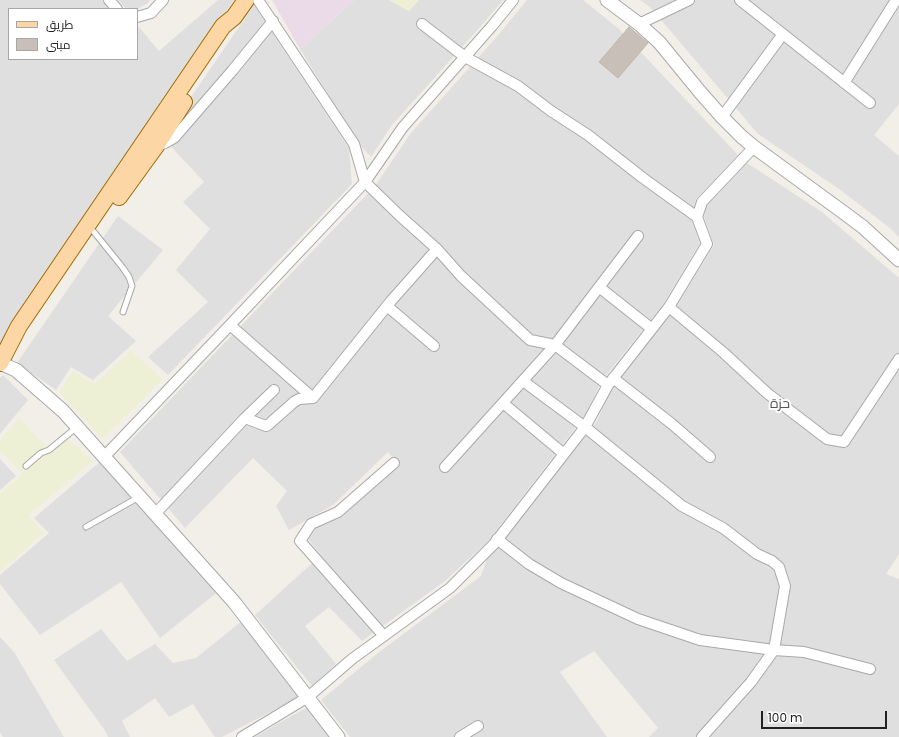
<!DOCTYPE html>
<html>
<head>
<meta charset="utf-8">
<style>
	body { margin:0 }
	#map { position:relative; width:899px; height:737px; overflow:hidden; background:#f2efe9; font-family:Poppins,Cairo,sans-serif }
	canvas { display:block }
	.legend { position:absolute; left:8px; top:8px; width:130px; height:52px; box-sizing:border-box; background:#fff; border:1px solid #a7a7a7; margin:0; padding:5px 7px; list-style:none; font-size:12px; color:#222 }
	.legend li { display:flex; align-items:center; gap:8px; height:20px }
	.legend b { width:20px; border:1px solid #a7a7a7 }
	.scale { position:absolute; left:761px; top:711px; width:126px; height:18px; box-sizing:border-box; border:2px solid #222; border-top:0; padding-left:5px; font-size:12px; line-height:14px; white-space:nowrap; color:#222; -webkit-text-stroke:3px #fff; paint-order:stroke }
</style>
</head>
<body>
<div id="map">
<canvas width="899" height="737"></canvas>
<ul class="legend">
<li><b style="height:5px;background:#fcd6a4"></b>طريق</li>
<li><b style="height:11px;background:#c7bfb8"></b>مبنى</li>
</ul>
<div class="scale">100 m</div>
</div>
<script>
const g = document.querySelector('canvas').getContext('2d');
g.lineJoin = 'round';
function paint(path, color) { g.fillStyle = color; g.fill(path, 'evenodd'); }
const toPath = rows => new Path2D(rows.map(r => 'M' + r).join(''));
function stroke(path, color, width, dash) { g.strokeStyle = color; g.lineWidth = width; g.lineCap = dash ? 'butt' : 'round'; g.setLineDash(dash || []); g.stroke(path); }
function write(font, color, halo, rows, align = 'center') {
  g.font = font + ' Poppins,Cairo,sans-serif'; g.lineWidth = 4; g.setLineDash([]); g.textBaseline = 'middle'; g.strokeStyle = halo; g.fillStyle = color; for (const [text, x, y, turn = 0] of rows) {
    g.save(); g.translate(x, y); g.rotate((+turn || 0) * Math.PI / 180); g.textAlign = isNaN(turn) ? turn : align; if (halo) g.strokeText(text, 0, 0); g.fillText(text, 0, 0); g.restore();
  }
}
paint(toPath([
	[0,0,102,0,110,9,9,9,9,59,137,59,137,25,159,51,218,0,234,0,141,132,0,344],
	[118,0,150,0,148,3,137,9,126,9],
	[354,0,389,0,409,11,419,0,503,0,482,25,392,125,371,157,358,143,300,49],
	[527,0,583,0,619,29,738,155,696,199,691,218,700,243,664,303,601,382,586,414,489,540,445,581,362,641,329,607,305,626,336,664,312,686,255,615,321,555,307,538,316,527,336,519,399,466,388,452,333,505,289,530,276,506,287,491,253,458,185,528,120,452,375,186,411,133,500,33],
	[640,0,899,0,899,104,874,135,899,156,899,237,890,228,839,189,758,134,650,7],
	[254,5,349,148,352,184,168,375,148,357,208,302,176,270,210,229,183,202,204,182,163,138],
	[747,163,822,212,899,278,899,554,886,574,899,579,899,737,649,737,658,728,594,651,560,672,607,737,350,737,321,700,378,653,481,576,487,559,498,548,597,421,611,387,674,310,714,245,704,217,707,205],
	[118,216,163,250,108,316,136,341,93,380,71,367,56,390,17,363],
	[3,375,28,400,0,434,0,378],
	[0,459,16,476,0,490],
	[102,460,219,591,160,638,121,582,40,635,0,584,0,575,49,533,34,518],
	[243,620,301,696,222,737,215,737,193,704,169,717,155,698,122,721,130,737,108,737,106,732,54,660,101,629,127,661,155,644,173,663,196,658],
	[0,637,14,652,64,737,3,737,0,732],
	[306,708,317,715,331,737,254,737]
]), '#e0dfdf');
paint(toPath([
	[272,0,354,0,300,49]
]), '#ebdbe8');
paint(toPath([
	[389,0,419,0,409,11],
	[131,351,163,379,102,439,59,392,72,371,95,384],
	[19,418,48,448,62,434,93,461,28,515,44,533,0,572,0,494,22,474,0,451,0,441]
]), '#eef0d5');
const building = toPath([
	[629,27,648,43,618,78,599,62,629,27]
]);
paint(building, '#c7bfb8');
stroke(building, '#c4b6ab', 1);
const service = toPath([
	[94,232,123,268,129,277,132,286,123,312],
	[26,466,41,453,49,450,77,427],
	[86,527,139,497]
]);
const minor = toPath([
	[109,0,117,9],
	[258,0,354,144,365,182,400,216,437,249,461,276,530,340,555,345,608,385],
	[740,0,870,103],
	[137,17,151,13,163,0],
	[422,24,465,57,518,86,551,111,588,135,643,178,697,217],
	[639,24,689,0],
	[844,83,896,0],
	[722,117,783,34],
	[157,146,165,143,174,138,232,71,273,21],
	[599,287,652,329],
	[387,306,434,346],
	[669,307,724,353,767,393,827,439,844,442,899,359],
	[230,325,313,398],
	[613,378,672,424,710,457],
	[523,381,585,427,682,506,723,528,757,554,772,561,779,567,785,586,774,650,751,682,702,737],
	[503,403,564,454],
	[245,418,266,426,268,425,294,402,299,399,313,398,391,301,437,249],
	[104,457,230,325,365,182,403,127,492,26,513,0],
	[445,467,555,345,638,236],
	[155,514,245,418,274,390],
	[497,539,529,564,561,583,638,619,700,640,774,650,804,652,870,669],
	[384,636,300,541,311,524,338,512,394,463],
	[242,737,308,697,352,659,450,588,494,544,585,427,608,385,669,307,707,244,697,217,702,202,754,147],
	[460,737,478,726]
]);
const tertiary = toPath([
	[607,0,639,24,659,42,700,92,722,117,742,137,754,147,847,215,863,227,899,260],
	[0,363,16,370,63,411,234,602,338,737]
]);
const primary = toPath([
	[119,197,156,146,184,102],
	[0,363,19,326,223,26,234,17,246,0]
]);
stroke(service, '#a9a9a9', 7);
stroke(minor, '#a9a9a9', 12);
stroke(tertiary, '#a9a9a9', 15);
stroke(primary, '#a06b00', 18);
stroke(service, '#fff', 5);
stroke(minor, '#fff', 10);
stroke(tertiary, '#fff', 13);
stroke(primary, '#fcd6a4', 16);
write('14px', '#555', '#fff', [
	["حزة",780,404]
]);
</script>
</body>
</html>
